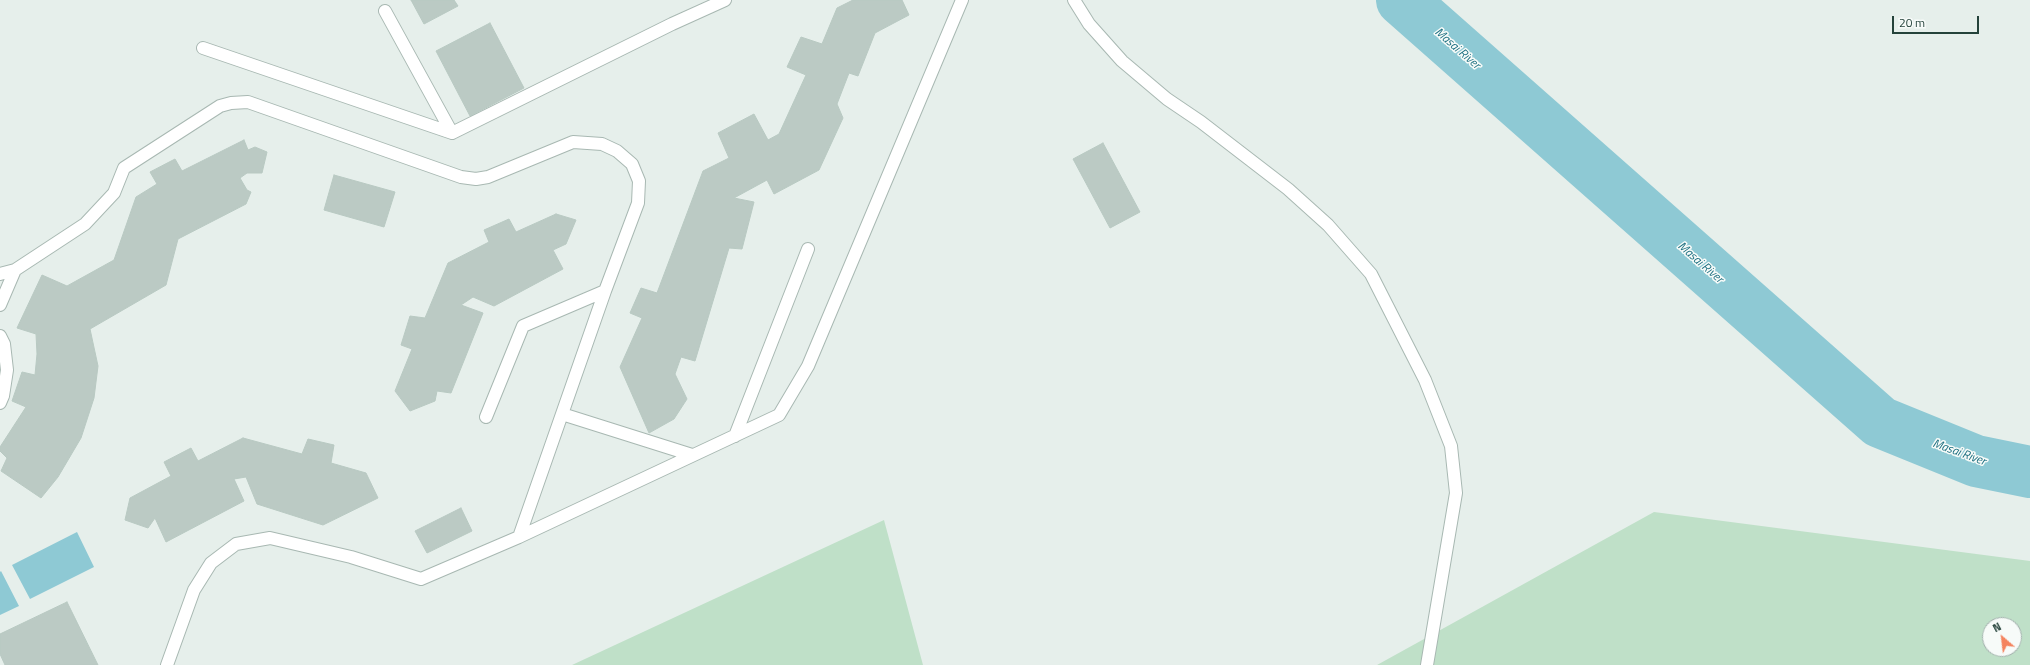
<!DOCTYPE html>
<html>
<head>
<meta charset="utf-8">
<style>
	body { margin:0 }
	#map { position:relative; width:2030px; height:665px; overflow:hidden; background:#e6efeb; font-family:"Titillium Web",sans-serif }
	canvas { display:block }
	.north { position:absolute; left:1982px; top:617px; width:40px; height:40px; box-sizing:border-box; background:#f7fbf9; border:1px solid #a3b1ad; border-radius:50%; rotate:332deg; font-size:11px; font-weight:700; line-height:16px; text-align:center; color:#24423a }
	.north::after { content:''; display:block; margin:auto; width:14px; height:18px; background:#f4845f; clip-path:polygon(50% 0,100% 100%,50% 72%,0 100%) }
	.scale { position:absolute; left:1892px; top:16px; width:87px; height:18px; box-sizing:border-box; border:2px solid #24423a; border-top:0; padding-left:5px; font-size:12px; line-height:14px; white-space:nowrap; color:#24423a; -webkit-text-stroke:3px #f7fbf9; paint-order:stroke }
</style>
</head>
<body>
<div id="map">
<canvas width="2030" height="665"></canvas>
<div class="north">N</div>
<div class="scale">20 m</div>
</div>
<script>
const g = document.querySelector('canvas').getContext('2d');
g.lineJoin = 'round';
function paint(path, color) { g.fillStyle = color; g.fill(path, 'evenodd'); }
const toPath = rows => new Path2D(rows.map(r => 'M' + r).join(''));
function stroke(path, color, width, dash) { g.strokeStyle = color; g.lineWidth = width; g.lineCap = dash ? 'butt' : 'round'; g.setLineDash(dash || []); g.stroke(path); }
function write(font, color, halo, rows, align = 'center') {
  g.font = font + ' "Titillium Web",sans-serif'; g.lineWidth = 3; g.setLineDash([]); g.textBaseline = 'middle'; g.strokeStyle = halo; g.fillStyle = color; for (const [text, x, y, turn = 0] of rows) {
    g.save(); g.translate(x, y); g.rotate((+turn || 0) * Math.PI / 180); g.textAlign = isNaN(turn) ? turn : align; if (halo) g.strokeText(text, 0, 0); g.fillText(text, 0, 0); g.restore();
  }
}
paint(toPath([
	[1654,512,2030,561,2030,665,1377,665],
	[1990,625,2014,625,2014,649,1990,649],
	[884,520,923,665,572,665]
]), '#bfe0c8');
paint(toPath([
	[77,532,94,567,30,599,12,565],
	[1,571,19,606,0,615,0,572]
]), '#8ec9d4');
stroke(toPath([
	[1402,0,1880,422,1976,461,2030,472]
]), '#8ec9d4', 52);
const building = toPath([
	[411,0,454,0,458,6,424,24,411,0],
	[853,0,902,0,909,15,875,33,858,76,849,73,837,104,843,118,819,170,774,194,767,180,734,198,754,202,742,249,729,248,695,361,681,357,675,374,687,399,674,419,649,433,620,367,642,318,630,313,641,288,657,293,703,171,729,158,718,133,754,114,768,140,779,134,806,75,787,67,801,37,822,44,837,8,853,0],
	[490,23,524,88,470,116,436,51,490,23],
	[244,140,248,150,255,147,267,152,262,173,247,173,240,178,247,190,251,192,246,204,178,239,166,285,90,329,98,366,94,398,81,438,58,477,41,498,1,471,7,458,0,451,0,447,26,407,12,401,22,372,35,375,37,354,36,334,17,328,42,275,67,286,114,260,136,197,157,184,150,172,175,159,182,171,244,140],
	[1103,143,1140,212,1110,228,1073,159,1103,143],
	[334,175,395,192,384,227,324,210,334,175],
	[556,214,576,220,566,244,553,250,563,269,494,306,473,297,461,305,483,313,451,393,437,391,435,401,410,411,395,391,412,349,401,345,410,316,425,318,448,263,489,242,484,230,509,219,516,232,556,214],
	[243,438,302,454,308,439,334,445,331,463,366,473,378,498,323,525,257,504,246,477,234,479,244,501,166,542,155,518,148,528,125,520,130,498,171,476,164,462,191,448,198,461,243,438],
	[461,508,472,531,427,553,415,531,461,508],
	[67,602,98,665,5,665,0,654,0,634,67,602]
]);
paint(building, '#bbcac4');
stroke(building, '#b8c9c2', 1);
const minor = toPath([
	[1074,0,1089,24,1122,61,1167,99,1201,122,1288,189,1328,225,1371,274,1425,380,1451,446,1456,493,1427,665],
	[385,11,452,133],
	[203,48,452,133,672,24,725,0],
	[0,274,15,270,85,224,114,193,124,168,220,106,231,103,248,102,461,177,476,179,488,177,573,142,602,144,617,151,632,164,639,181,638,203,605,291,519,537],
	[0,305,15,270],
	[0,336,4,344,7,370,3,396,0,403],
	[562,414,692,455],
	[486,417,523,326,605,291],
	[735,436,808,249],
	[167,665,194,590,211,563,236,544,270,538,351,557,421,579,519,537,779,415,808,366,962,0]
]);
stroke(minor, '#a8b8b2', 14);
stroke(minor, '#fff', 12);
write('italic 12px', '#1c6f80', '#f7fbf9', [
	["Masai River",1457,49,41],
	["Masai River",1700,263,41],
	["Masai River",1959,453,20]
]);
</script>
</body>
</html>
